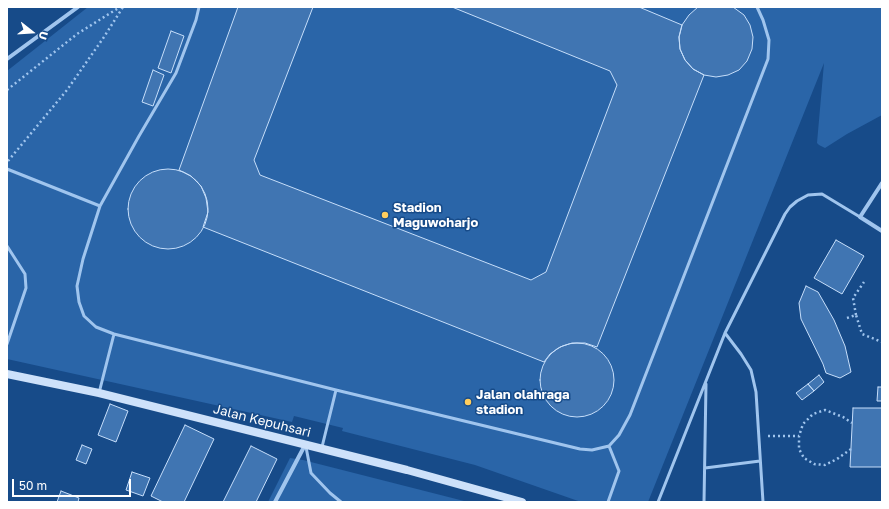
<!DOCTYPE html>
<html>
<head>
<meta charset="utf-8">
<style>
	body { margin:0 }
	#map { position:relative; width:889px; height:509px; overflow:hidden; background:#174b89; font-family:"Golos Text",sans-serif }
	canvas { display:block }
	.frame { position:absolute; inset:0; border:8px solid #fff; pointer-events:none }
	.north { position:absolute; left:12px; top:12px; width:40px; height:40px; -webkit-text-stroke:3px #174b89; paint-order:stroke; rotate:107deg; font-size:11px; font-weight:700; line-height:16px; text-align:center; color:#fff }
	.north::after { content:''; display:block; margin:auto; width:14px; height:18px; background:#fff; clip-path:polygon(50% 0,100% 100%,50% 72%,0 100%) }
	.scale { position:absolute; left:12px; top:479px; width:119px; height:18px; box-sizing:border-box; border:2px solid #fff; border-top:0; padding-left:5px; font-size:12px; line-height:14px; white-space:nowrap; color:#fff; -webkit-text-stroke:3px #174b89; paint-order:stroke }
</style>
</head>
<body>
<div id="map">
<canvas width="889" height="509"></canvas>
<div class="frame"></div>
<div class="north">U</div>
<div class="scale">50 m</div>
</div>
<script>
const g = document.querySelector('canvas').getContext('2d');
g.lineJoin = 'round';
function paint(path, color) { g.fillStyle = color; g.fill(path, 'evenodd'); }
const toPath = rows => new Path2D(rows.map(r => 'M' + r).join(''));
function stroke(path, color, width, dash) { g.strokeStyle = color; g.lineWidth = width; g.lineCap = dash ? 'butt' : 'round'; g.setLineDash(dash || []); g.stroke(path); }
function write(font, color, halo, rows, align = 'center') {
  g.font = font + ' "Golos Text",sans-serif'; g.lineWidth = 3; g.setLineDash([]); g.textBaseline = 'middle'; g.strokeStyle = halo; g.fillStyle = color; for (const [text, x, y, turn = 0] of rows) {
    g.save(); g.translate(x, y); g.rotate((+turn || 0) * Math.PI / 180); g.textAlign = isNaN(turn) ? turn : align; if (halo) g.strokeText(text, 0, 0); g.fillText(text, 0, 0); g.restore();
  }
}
paint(toPath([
	[88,7,882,7,882,115,847,134,825,148,819,145,817,143,824,63,648,502,581,502,475,465,342,431,343,428,294,416,292,422,7,359,7,71],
	[290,458,303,460,468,502,268,502]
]), '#2a65a8');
const building = toPath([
	[238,7,313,7,254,160,260,175,531,280,546,272,617,85,610,71,452,7,639,7,682,25,679,37,680,49,685,60,693,69,704,75,597,347,585,343,572,343,560,347,550,354,544,362,203,227,208,212,206,198,201,186,191,176,179,170,238,7],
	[698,7,733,7,744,15,750,25,753,37,752,49,747,61,739,70,728,75,716,77,704,75,693,69,685,60,680,49,679,37,682,25,689,15,698,7],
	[171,31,184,36,171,73,158,68,171,31],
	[153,70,164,75,153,106,142,102,153,70],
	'128 209a40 40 0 1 1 80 0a40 40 0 1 1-80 0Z',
	[836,240,864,256,842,294,814,278,836,240],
	[806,286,818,292,834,320,845,346,851,372,840,378,826,373,823,364,801,319,799,303,806,286],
	'540 380a37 37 0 1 1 74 0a37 37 0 1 1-74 0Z',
	[819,375,824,382,814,391,808,384,819,375],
	[808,384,814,391,802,400,796,393,808,384],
	[878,387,882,387,882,401,877,401,878,387],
	[110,404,128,411,116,442,98,435,110,404],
	[853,408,882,408,882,467,850,467,853,408],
	[185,425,214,439,184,502,163,502,151,496,185,425],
	[82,445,92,449,86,464,76,460,82,445],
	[251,446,277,459,256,502,223,502,251,446],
	[132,472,150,478,143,496,126,490,132,472],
	[61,491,79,498,78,502,57,502,61,491]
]);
paint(building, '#4075b2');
stroke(building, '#c6defa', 1);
stroke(toPath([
	[7,90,77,34,120,7],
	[8,161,67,90,104,37,123,7],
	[856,315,853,298,864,282],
	[847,318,856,315,862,334,882,342],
	[768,436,799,436],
	[851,449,837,459,825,465,814,464,804,458,799,449,799,436,803,424,813,414,825,410,843,417,852,423]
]), '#a0c5ee', 2.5, [2, 3]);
stroke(toPath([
	[199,7,196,20,176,73,139,136,100,206,83,259,77,286,79,302,84,316,96,327,114,334,336,390,580,449,592,450,609,446,619,435,630,415,768,59,769,40,763,20,757,7],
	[7,169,100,206],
	[7,246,25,274,26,288,7,344],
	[725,333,741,354,751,370,756,392,763,502],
	[99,393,114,334],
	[306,447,311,473,330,493,341,502],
	[322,447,336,390],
	[705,468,760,461],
	[608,502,619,471,609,446],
	[658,502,725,333,785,214,790,207,797,201,808,195,822,194,860,217],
	[704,502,706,384]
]), '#a0c5ee', 3);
stroke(toPath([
	[7,59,78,7],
	[882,183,860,217,882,231],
	[275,502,305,445]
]), '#a0c5ee', 4);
stroke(toPath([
	[7,374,99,393,407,470,522,502]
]), '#cde1fa', 8);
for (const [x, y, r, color] of [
	[385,215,4,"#ffcd5d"],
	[468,402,4,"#ffcd5d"]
]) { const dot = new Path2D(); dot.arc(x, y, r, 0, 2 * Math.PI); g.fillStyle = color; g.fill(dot); stroke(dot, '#174b89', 1.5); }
write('bold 13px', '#fff', '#174b89', [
	["Stadion",393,208],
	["Maguwoharjo",393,223],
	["Jalan olahraga",476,395],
	["stadion",476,410]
], 'left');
write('13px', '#fff', '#174b89', [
	["Jalan Kepuhsari",262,421,14]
]);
</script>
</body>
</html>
